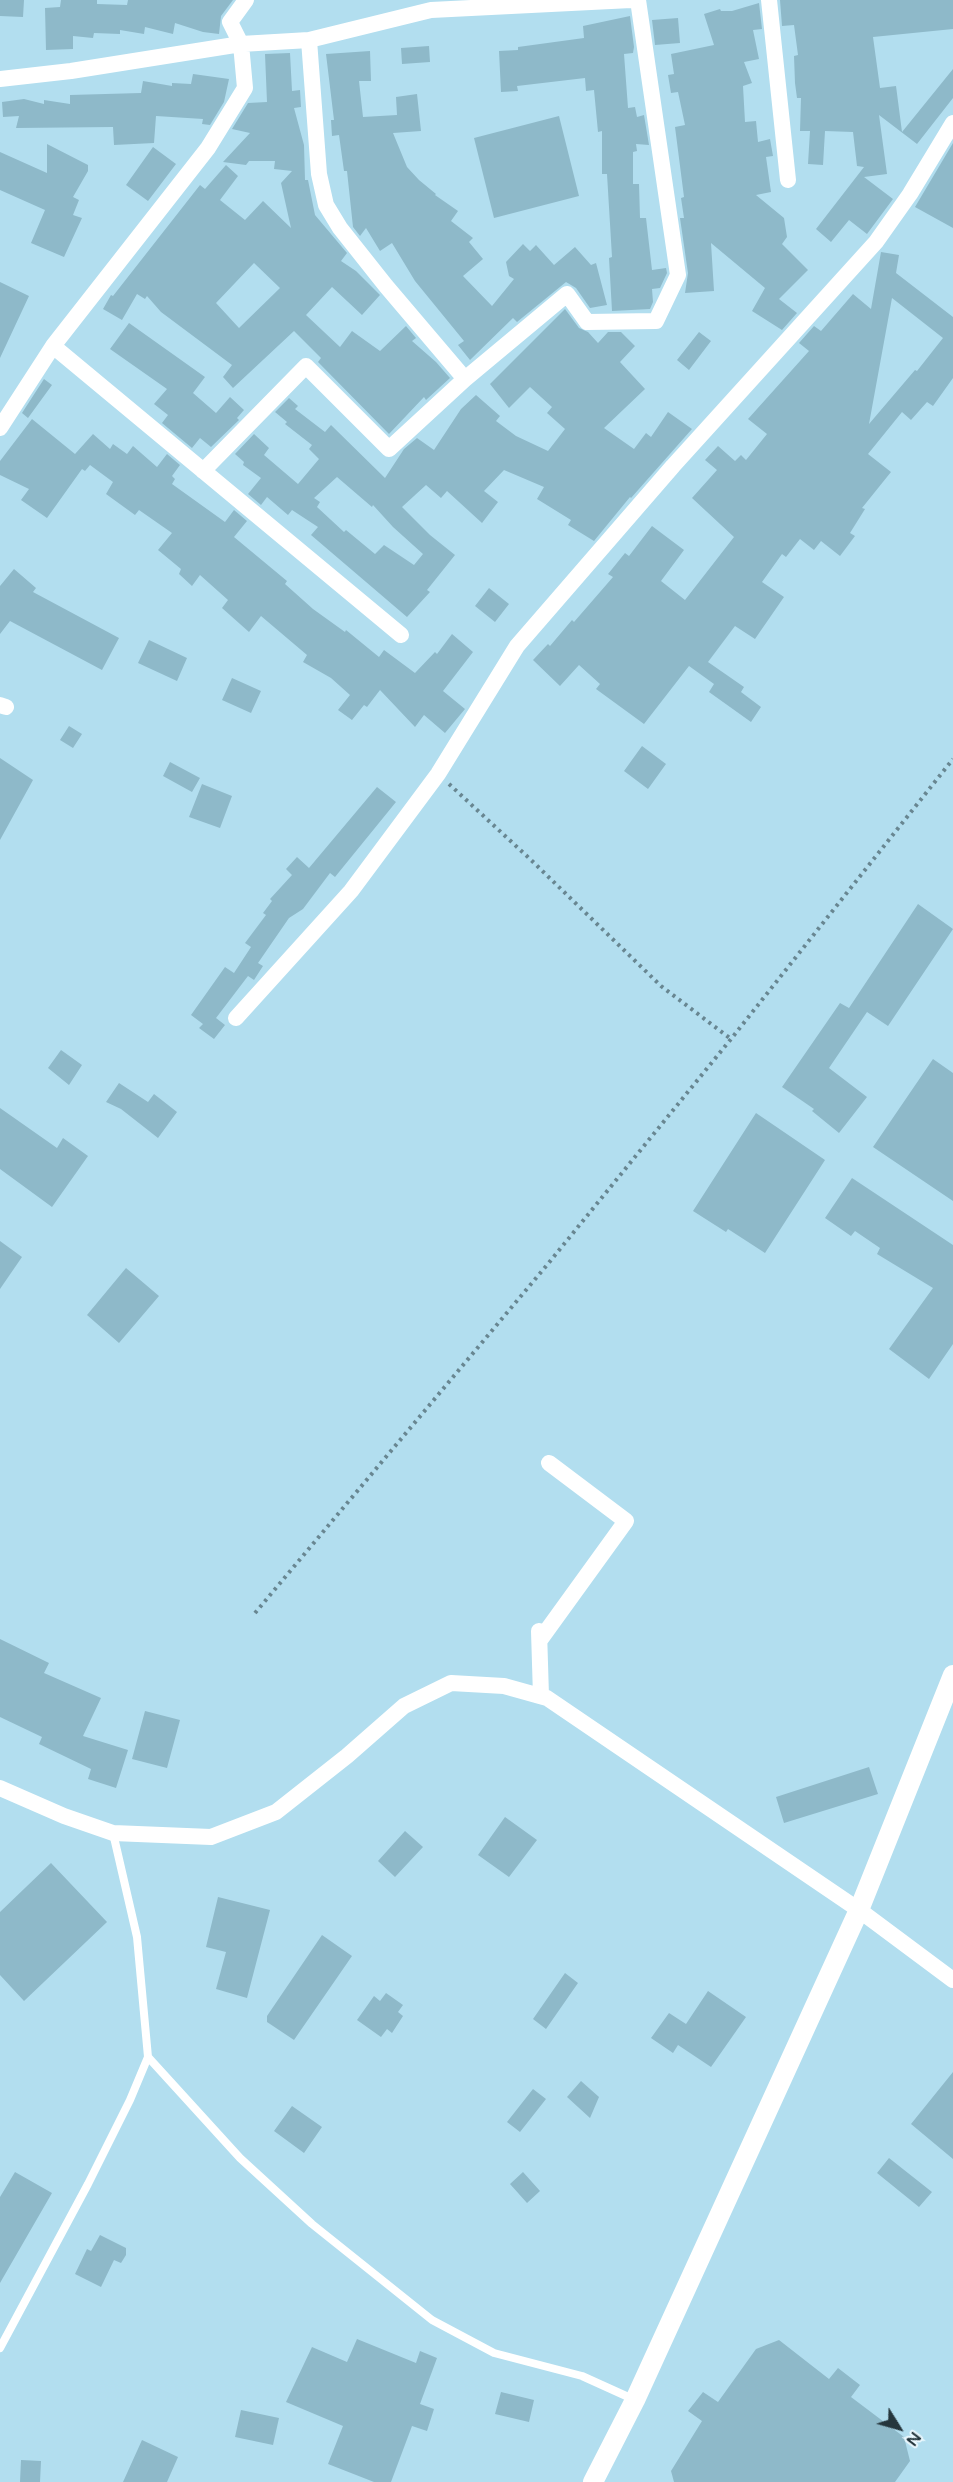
<!DOCTYPE html>
<html>
<head>
<meta charset="utf-8">
<style>
	body { margin:0 }
	#map { position:relative; width:953px; height:2482px; overflow:hidden; background:#b2deef; font-family:"Varela Round",sans-serif }
	canvas { display:block }
	.north { position:absolute; left:869px; top:2398px; width:60px; height:60px; -webkit-text-stroke:4px #ecf9ff; paint-order:stroke; rotate:127deg; font-size:16px; font-weight:700; line-height:24px; text-align:center; color:#25363d }
	.north::after { content:''; display:block; margin:auto; width:21px; height:27px; background:#25363d; clip-path:polygon(50% 0,100% 100%,50% 72%,0 100%) }
</style>
</head>
<body>
<div id="map">
<canvas width="953" height="2482"></canvas>
<div class="north">N</div>
</div>
<script>
const g = document.querySelector('canvas').getContext('2d');
g.lineJoin = 'round';
function paint(path, color) { g.fillStyle = color; g.fill(path, 'evenodd'); }
const toPath = rows => new Path2D(rows.map(r => 'M' + r).join(''));
function stroke(path, color, width, dash) { g.strokeStyle = color; g.lineWidth = width; g.lineCap = dash ? 'butt' : 'round'; g.setLineDash(dash || []); g.stroke(path); }
paint(toPath([
	[0,0,24,0,23,17,0,16],
	[61,0,97,0,97,4,127,5,128,0,233,0,221,16,219,34,203,32,175,23,173,34,145,27,144,34,120,30,120,34,94,33,93,38,73,36,73,49,46,50,45,8,60,7],
	[780,0,953,0,953,29,873,37,880,88,896,86,902,132,953,69,953,98,917,144,879,115,887,174,864,177,893,199,867,234,849,220,831,242,816,229,864,167,857,166,853,132,825,131,823,165,808,164,810,131,800,131,801,98,797,98,795,83,794,56,798,55,794,25,782,26],
	[759,3,762,29,753,30,759,59,744,62,752,83,743,86,745,122,756,121,758,142,770,139,773,156,766,157,771,192,756,195,784,218,787,237,782,244,808,270,779,299,797,313,782,330,752,311,765,288,711,243,714,291,685,293,688,273,680,218,684,218,681,198,684,197,675,127,685,125,678,92,671,93,668,75,674,74,671,54,714,45,704,14,720,9,721,11,732,11],
	[630,16,634,47,633,53,624,54,628,108,635,107,637,117,644,115,649,145,636,144,637,151,633,152,633,184,639,184,640,218,646,218,652,270,666,268,667,273,660,288,652,289,653,302,650,309,612,311,609,258,612,257,607,174,602,174,602,131,598,132,594,90,586,91,585,78,517,86,518,91,501,92,499,51,518,50,518,47,584,38,583,26],
	[678,18,680,43,655,45,652,20],
	[429,46,430,62,402,64,401,48],
	[370,51,371,81,359,81,363,117,397,115,396,97,417,94,421,131,393,133,407,167,419,180,436,194,435,195,458,211,451,221,473,238,469,242,483,259,463,276,492,306,514,279,509,276,506,262,523,244,530,251,536,245,554,265,575,247,591,265,596,263,607,305,590,308,576,288,566,282,517,322,513,318,470,360,458,345,464,341,415,281,392,243,380,251,366,228,360,236,353,227,347,171,344,171,339,135,332,136,331,120,334,120,326,54],
	[290,53,292,91,300,90,301,107,294,108,304,145,305,180,308,180,315,215,347,253,341,261,356,271,380,295,362,315,332,287,306,315,340,347,352,331,380,351,406,326,416,338,412,341,436,362,450,378,426,400,424,397,389,434,318,362,321,358,294,331,233,388,223,377,232,365,161,312,147,296,145,299,137,294,122,320,103,309,111,295,113,296,200,185,205,189,226,165,238,176,220,200,245,220,263,201,291,228,281,183,292,171,274,169,275,161,249,161,246,165,223,162,250,133,232,129,248,103,267,102,265,54],
	[254,263,280,288,239,328,216,303],
	[193,74,229,79,224,102,210,125,202,124,203,119,156,116,154,143,114,145,113,127,16,128,19,116,3,117,2,102,24,99,44,104,44,100,70,104,70,95,141,93,143,81,172,86,172,83,191,84],
	[559,116,579,196,494,218,474,138],
	[953,143,953,228,915,207],
	[47,144,88,165,88,171,73,197,79,200,73,215,82,218,64,257,31,243,45,210,0,190,0,152,47,173],
	[153,147,176,164,148,201,126,185],
	[881,252,899,255,896,273,953,317,953,378,933,406,927,402,911,420,902,412,868,454,891,472,862,508,865,509,850,533,855,536,840,556,821,541,814,550,800,539,786,557,782,554,762,582,784,597,755,639,735,626,708,662,744,687,741,692,761,707,751,722,709,692,714,684,689,666,644,724,596,689,600,684,579,665,560,686,533,660,548,644,550,646,572,620,574,622,613,577,608,574,625,553,629,556,652,526,684,550,661,581,685,600,734,537,692,498,717,470,705,460,718,446,735,461,741,455,746,460,767,434,748,419,809,351,799,343,814,326,821,331,853,294,871,309],
	[892,298,943,338,917,371,915,370,869,424],
	[0,282,29,296,0,358],
	[565,309,579,328,588,332,598,343,608,332,621,332,635,346,620,362,645,389,604,428,634,449,646,433,651,437,668,412,692,429,631,498,630,497,594,541,568,525,571,520,537,499,544,487,504,470,484,491,498,502,482,523,447,491,441,498,426,485,402,507,430,535,455,555,427,590,430,592,407,617,311,535,318,527,292,510,288,515,267,497,261,505,248,494,261,478,243,465,244,462,235,454,254,434,269,448,264,455,298,484,319,459,309,449,312,445,285,424,287,422,275,412,289,398,298,406,295,409,325,432,331,425,385,478,404,449,417,438,434,450,461,409,476,395,500,416,496,421,516,436,548,451,565,429,547,413,552,407,530,387,509,408,490,384],
	[337,477,372,507,373,505,393,527,423,554,414,565,384,545,375,554,346,530,344,532,317,507,320,502,314,498],
	[129,323,205,377,193,393,216,413,230,397,244,410,237,418,239,420,211,447,200,438,192,448,162,423,168,415,154,404,167,389,110,349],
	[699,332,711,341,689,370,677,360],
	[44,379,52,385,28,418,22,413],
	[32,419,75,454,93,434,110,449,113,444,127,454,133,446,157,467,167,454,180,465,172,476,175,479,172,484,225,522,234,510,247,521,234,537,287,581,285,584,313,609,345,632,346,630,379,657,384,650,415,673,435,652,437,654,452,634,473,652,443,691,465,709,445,733,424,715,415,727,380,690,367,707,364,705,352,720,338,710,350,695,331,678,303,662,307,655,261,616,249,632,222,608,228,600,200,575,192,586,179,574,181,569,158,550,172,533,139,510,135,515,106,494,113,482,90,465,85,471,82,469,47,518,21,500,29,489,0,475,0,461],
	[14,569,36,588,33,592,119,638,102,670,10,621,0,634,0,586],
	[489,588,509,604,495,622,475,606],
	[149,640,187,658,177,681,138,663],
	[232,678,261,691,251,713,222,700],
	[69,726,82,734,73,748,60,740],
	[642,746,666,764,648,789,624,771],
	[0,758,33,780,0,840],
	[170,762,200,778,192,792,163,776],
	[202,784,232,796,220,828,189,817],
	[377,787,396,802,335,877,330,873,303,909,289,918,258,963,263,966,254,980,248,976,216,1018,225,1025,214,1039,199,1028,203,1024,191,1015,225,967,234,973,251,947,245,943,266,915,263,913,272,901,270,899,292,875,286,869,297,857,309,868],
	[918,904,953,929,888,1026,867,1012,829,1068,867,1097,839,1133,812,1111,814,1109,782,1087,840,1003,849,1008],
	[61,1050,82,1065,69,1085,48,1068],
	[933,1059,953,1073,953,1201,873,1147],
	[119,1083,148,1102,154,1094,177,1112,158,1138,121,1109,106,1102],
	[0,1108,57,1148,63,1138,88,1156,52,1207,0,1169],
	[756,1113,825,1160,765,1253,728,1229,726,1232,693,1211],
	[852,1178,953,1245,953,1344,929,1379,889,1349,933,1288,877,1254,880,1248,855,1231,851,1236,825,1218],
	[0,1241,22,1257,0,1289],
	[126,1268,159,1296,119,1343,87,1315],
	[0,1639,49,1663,44,1673,101,1698,83,1736,128,1750,116,1788,88,1779,91,1769,39,1744,42,1737,0,1717],
	[145,1711,180,1720,167,1768,132,1759],
	[869,1767,878,1794,784,1823,776,1797],
	[505,1817,537,1840,509,1877,478,1855],
	[405,1831,423,1847,395,1877,378,1861],
	[51,1863,107,1922,24,2001,0,1975,0,1912],
	[218,1897,270,1910,247,1998,216,1989,226,1952,206,1947],
	[322,1935,352,1956,294,2040,267,2022,267,2016],
	[565,1973,578,1983,546,2029,533,2019],
	[708,1991,746,2017,711,2067,678,2045,673,2053,651,2038,669,2013,686,2024],
	[386,1993,403,2005,398,2012,403,2016,392,2033,387,2029,381,2037,357,2020,374,1996,380,2001],
	[953,2072,953,2159,911,2124],
	[581,2081,599,2097,590,2118,567,2097],
	[533,2089,546,2099,520,2132,507,2122],
	[292,2106,322,2127,304,2153,274,2131],
	[889,2158,932,2192,919,2207,877,2173],
	[15,2172,52,2193,0,2283,0,2197],
	[523,2172,540,2191,527,2203,510,2184],
	[100,2235,126,2248,126,2255,121,2263,114,2260,101,2287,75,2274,87,2249,91,2251],
	[357,2339,416,2363,420,2351,437,2358,420,2404,434,2409,427,2431,412,2426,391,2482,374,2482,328,2464,343,2426,286,2402,312,2347,347,2362],
	[779,2340,829,2379,838,2368,860,2385,851,2397,904,2437,910,2461,895,2482,674,2482,671,2471,702,2421,688,2411,703,2392,718,2402,756,2349],
	[501,2392,534,2400,529,2422,495,2414],
	[241,2410,279,2418,273,2445,235,2437],
	[142,2440,178,2457,167,2482,123,2482],
	[21,2460,41,2461,40,2482,20,2482]
]), '#8eb9c9');
stroke(toPath([
	[449,784,530,859,661,986,731,1039],
	[255,1613,547,1265,731,1039,953,759]
]), '#688691', 4, [3, 4.5]);
stroke(toPath([
	[148,2057,240,2158,312,2224,432,2320,494,2353,582,2376,635,2400],
	[0,2348,88,2184,130,2100,148,2057,137,1937,113,1833]
]), '#fff', 8);
stroke(toPath([
	[769,0,788,180],
	[309,40,319,174,326,205,340,228,386,286,465,379],
	[0,79,71,71,241,44,309,40,431,10,631,0],
	[53,346,401,635],
	[0,428,53,346,208,148,245,88,241,44,230,22,246,0],
	[203,471,306,366,389,449,465,379,567,294,587,322,656,321,678,275,638,0],
	[0,705,6,707],
	[236,1018,351,891,438,774,517,646,673,466,876,242,910,194,953,123],
	[539,1631,541,1696],
	[540,1640,626,1521,549,1463],
	[0,1788,64,1816,113,1833,211,1837,276,1812,347,1756,404,1706,451,1683,504,1686,547,1698,859,1910,953,1980]
]), '#fff', 16);
stroke(toPath([
	[593,2482,635,2400,859,1910,953,1675]
]), '#fff', 20);
</script>
</body>
</html>
